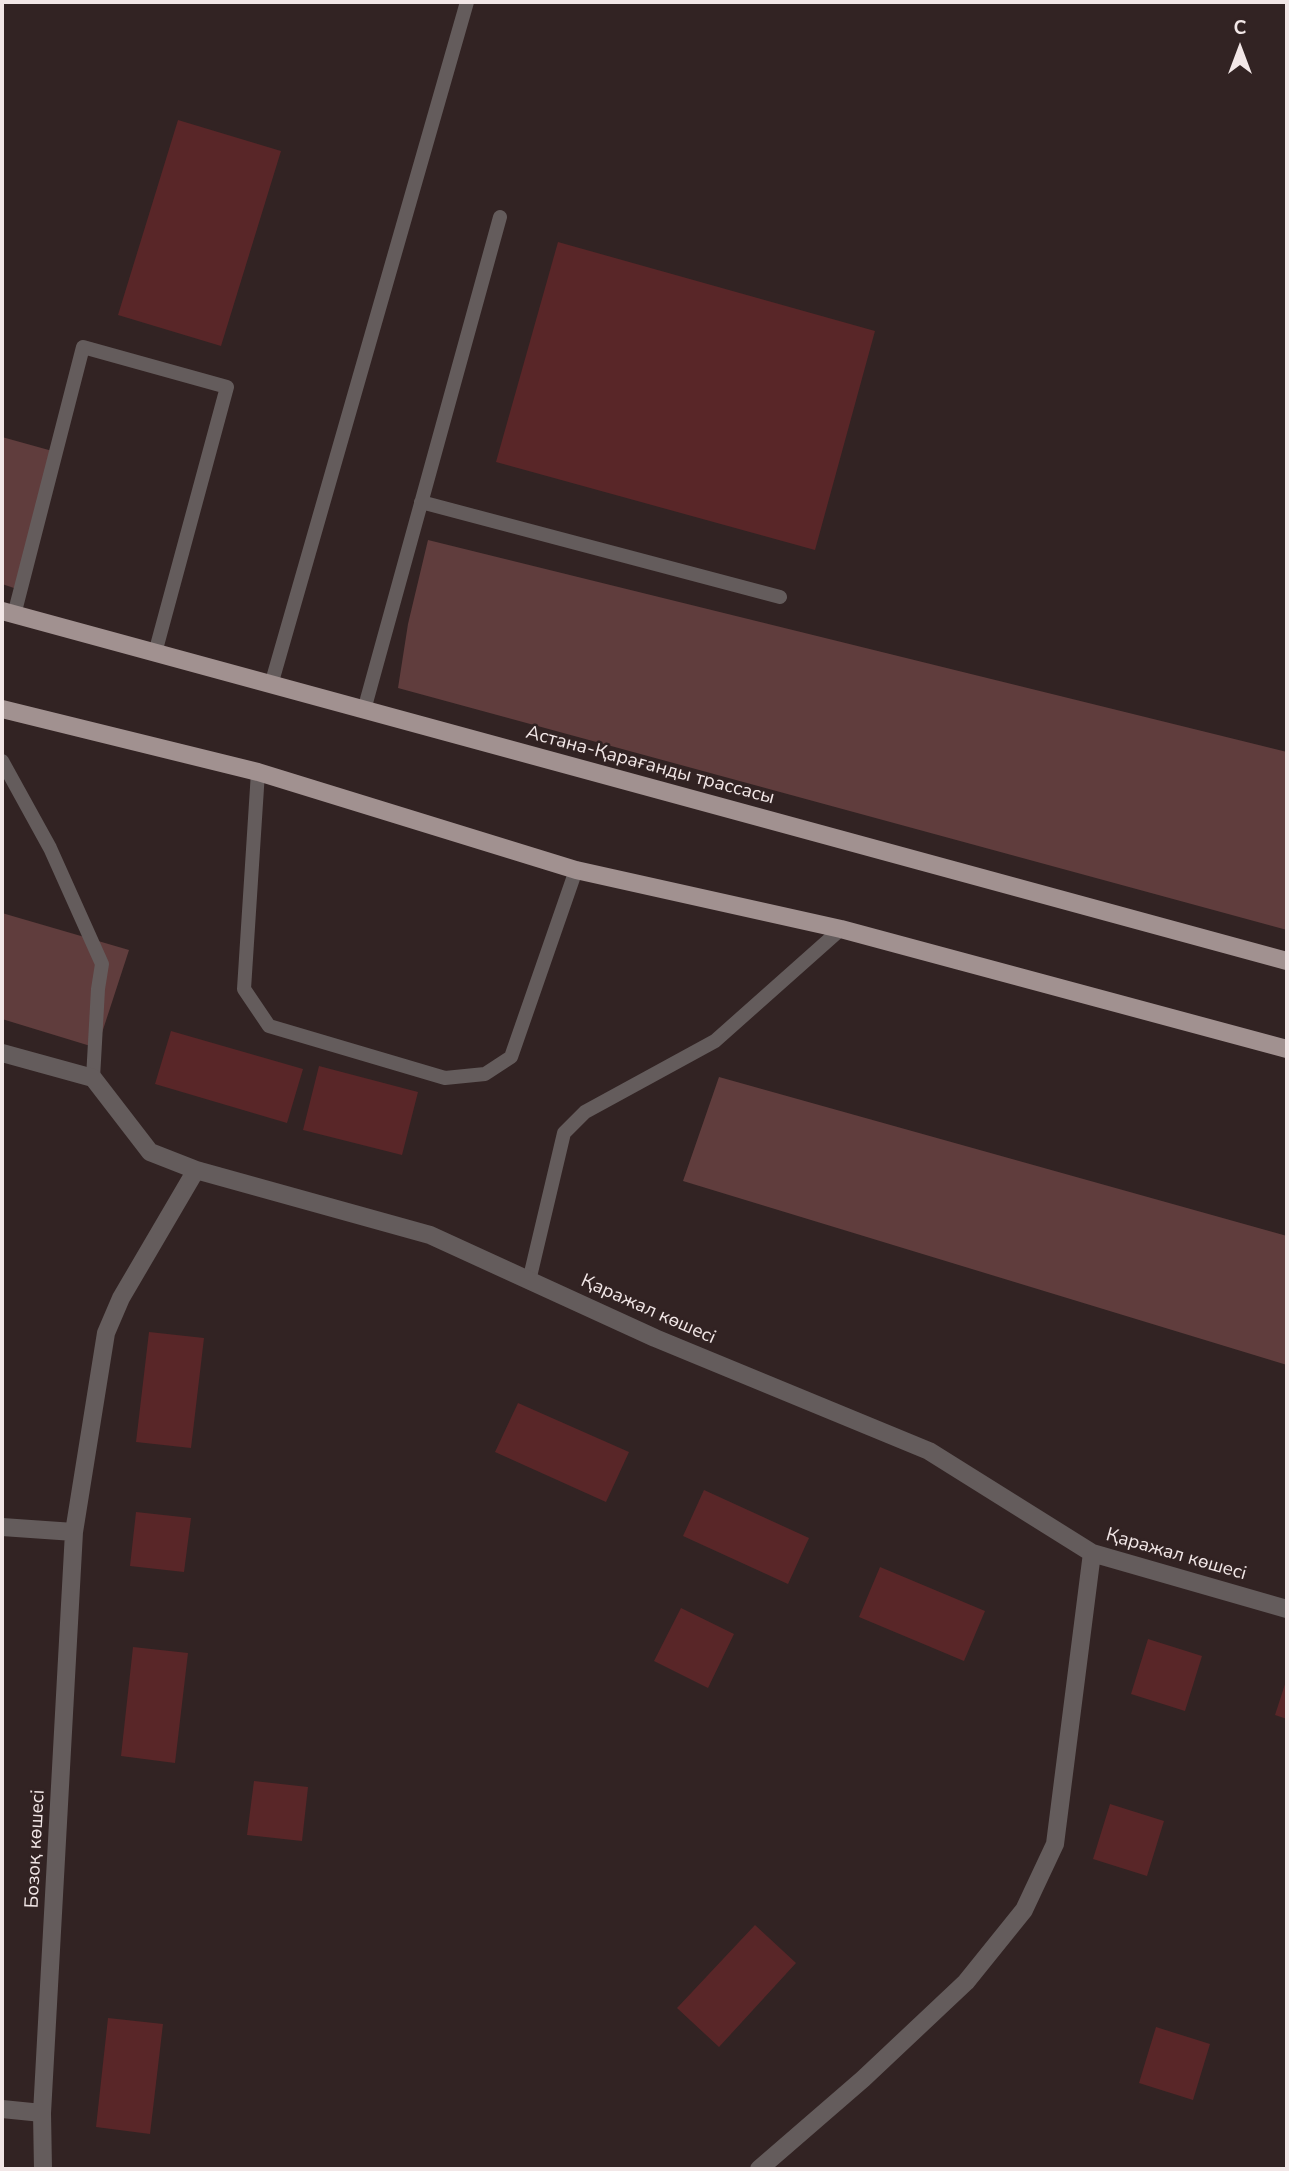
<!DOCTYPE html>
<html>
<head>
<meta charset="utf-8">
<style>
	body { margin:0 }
	#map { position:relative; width:1289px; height:2171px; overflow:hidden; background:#322323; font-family:"Nunito Sans",sans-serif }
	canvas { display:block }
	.frame { position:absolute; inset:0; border:4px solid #f2e7e7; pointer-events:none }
	.north { position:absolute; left:1205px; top:14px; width:70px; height:70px; -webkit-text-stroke:5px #322323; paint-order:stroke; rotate:0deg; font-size:19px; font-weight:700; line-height:28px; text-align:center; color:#f2e7e7 }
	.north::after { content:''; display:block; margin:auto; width:24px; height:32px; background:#f2e7e7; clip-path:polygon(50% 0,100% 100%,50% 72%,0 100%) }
</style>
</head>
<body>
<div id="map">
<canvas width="1289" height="2171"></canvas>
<div class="frame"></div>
<div class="north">С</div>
</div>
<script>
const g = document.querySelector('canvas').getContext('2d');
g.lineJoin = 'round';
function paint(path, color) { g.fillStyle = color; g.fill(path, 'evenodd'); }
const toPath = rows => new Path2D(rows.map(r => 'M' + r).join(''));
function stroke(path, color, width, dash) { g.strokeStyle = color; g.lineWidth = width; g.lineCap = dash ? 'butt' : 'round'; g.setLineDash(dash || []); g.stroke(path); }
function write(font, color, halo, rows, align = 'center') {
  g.font = font + ' "Nunito Sans",sans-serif'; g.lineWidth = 5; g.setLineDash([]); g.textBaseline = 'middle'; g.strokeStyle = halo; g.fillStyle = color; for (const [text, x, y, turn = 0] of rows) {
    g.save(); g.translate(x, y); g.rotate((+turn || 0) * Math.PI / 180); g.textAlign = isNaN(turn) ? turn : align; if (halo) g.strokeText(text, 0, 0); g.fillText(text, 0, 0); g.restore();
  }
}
paint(toPath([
	[2,437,56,452,20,590,2,584],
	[428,540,1287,752,1287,930,398,688,408,624],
	[2,913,129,950,97,1048,2,1019],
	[719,1077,1287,1236,1287,1365,683,1181]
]), '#603d3d');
paint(toPath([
	[178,120,281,151,221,346,118,315],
	[558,242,875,331,815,550,496,462],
	[171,1031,303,1069,287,1123,155,1084],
	[319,1066,418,1092,402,1155,303,1130],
	[149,1332,204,1338,191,1448,136,1442],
	[518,1403,629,1452,606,1502,495,1452],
	[704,1490,809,1538,788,1584,683,1536],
	[136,1512,191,1518,184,1572,130,1566],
	[880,1567,985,1611,964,1661,859,1617],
	[681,1608,734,1634,708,1688,654,1661],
	[1148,1639,1202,1656,1185,1711,1131,1694],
	[133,1647,188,1653,175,1763,121,1756],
	[1287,1678,1287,1719,1275,1715],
	[254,1781,308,1787,302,1841,247,1835],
	[1110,1804,1164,1821,1147,1876,1093,1859],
	[755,1925,796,1963,719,2047,677,2008],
	[108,2018,163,2024,150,2134,96,2127],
	[1156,2027,1210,2044,1193,2100,1139,2083]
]), '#592628');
stroke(toPath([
	[421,502,780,597],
	[14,615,83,347,227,387,155,653],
	[271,685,467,2],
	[364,710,500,217],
	[2,761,50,848,102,964,98,989,93,1078],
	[258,772,244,989,269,1026,445,1078,485,1074,511,1057,576,870],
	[529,1281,564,1133,585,1112,715,1041,841,929]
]), '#645c5c', 14);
stroke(toPath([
	[2,1053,93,1078,150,1152,196,1170,430,1235,655,1338,929,1451,1092,1553,1287,1609],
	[2,1527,74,1532],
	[2,2109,42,2113],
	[43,2169,42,2113,74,1532,106,1333,121,1298,196,1170],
	[759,2169,863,2079,966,1982,1024,1910,1055,1844,1092,1553]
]), '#645c5c', 18);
stroke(toPath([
	[2,611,1287,961],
	[2,709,258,772,576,870,841,929,1287,1049]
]), '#a19190', 18);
write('19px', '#f2e7e7', '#322323', [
	["Астана-Қарағанды трассасы",650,766,15],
	["Қаражал көшесі",648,1310,24],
	["Қаражал көшесі",1176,1555,16],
	["Бозоқ көшесі",36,1849,-87]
]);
</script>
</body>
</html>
